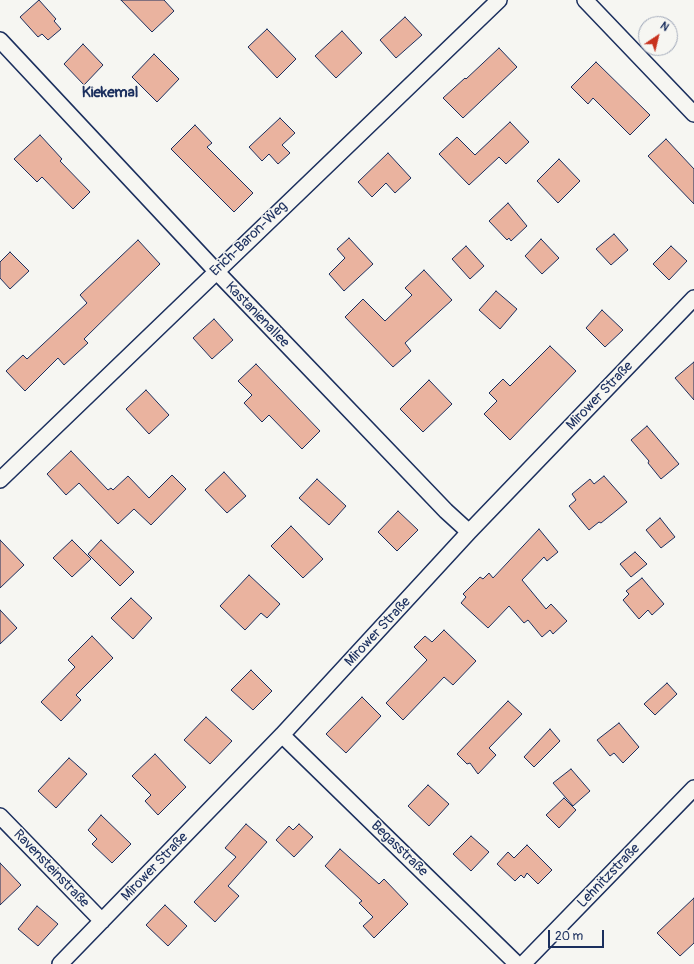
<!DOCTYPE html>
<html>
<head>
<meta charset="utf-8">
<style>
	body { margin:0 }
	#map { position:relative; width:694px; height:964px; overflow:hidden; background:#f6f6f2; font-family:Pangolin,sans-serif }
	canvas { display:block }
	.north { position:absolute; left:638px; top:16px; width:40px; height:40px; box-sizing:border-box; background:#f6f6f2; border:1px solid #9ea6b7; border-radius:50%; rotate:35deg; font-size:11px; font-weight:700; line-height:16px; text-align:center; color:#1b2f5e }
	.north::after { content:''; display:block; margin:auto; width:14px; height:18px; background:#c8321e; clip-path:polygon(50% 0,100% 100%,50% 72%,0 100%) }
	.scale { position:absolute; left:548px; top:930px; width:56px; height:18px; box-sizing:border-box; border:2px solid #1b2f5e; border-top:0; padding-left:5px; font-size:12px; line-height:14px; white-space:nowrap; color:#1b2f5e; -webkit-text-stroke:3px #f6f6f2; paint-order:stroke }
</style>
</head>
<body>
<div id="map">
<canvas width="694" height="964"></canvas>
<div class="north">N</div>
<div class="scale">20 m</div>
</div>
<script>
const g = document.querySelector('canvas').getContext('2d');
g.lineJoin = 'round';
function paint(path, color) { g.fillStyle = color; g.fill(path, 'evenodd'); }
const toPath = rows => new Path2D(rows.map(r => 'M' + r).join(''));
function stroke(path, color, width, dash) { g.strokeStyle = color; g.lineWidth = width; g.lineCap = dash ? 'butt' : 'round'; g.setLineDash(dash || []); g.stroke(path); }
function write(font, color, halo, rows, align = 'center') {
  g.font = font + ' Pangolin,sans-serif'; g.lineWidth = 3; g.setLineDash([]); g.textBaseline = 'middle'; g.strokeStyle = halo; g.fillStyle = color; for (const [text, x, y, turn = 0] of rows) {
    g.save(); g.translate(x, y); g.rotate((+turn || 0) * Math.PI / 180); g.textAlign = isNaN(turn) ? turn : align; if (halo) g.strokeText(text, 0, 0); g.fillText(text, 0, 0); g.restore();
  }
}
const building = toPath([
	[39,0,56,19,54,21,61,29,48,40,42,34,38,37,20,17,39,0],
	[121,0,164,0,174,11,152,32,121,0],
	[405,17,422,35,396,58,380,40,405,17],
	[267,29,296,59,277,78,248,47,267,29],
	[342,31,362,53,336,78,315,56,342,31],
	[83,44,103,65,84,85,64,64,83,44],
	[499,48,517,67,463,118,443,98,465,78,466,79,499,48],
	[154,54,179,79,157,102,132,77,154,54],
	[596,62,650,115,630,135,593,98,588,104,571,87,596,62],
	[280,118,295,133,282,145,290,153,278,164,269,154,262,161,249,147,280,118],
	[510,122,529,142,506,164,499,157,469,185,439,154,457,137,475,155,510,122],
	[195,125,212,143,207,147,253,193,234,212,171,149,195,125],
	[40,135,62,159,60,161,90,192,73,209,42,177,37,182,14,159,40,135],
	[666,139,694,169,694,204,648,156,666,139],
	[388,153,411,178,395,193,386,183,372,197,358,182,388,153],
	[559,159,580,181,558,203,537,181,559,159],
	[508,203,527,226,511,241,509,238,507,240,489,221,508,203],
	[614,234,628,250,611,265,596,249,614,234],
	[349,238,373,264,344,291,329,274,345,258,337,249,349,238],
	[541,239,559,258,542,274,525,256,541,239],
	[138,240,160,264,84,339,88,343,64,365,58,358,25,391,6,371,23,355,27,359,87,303,80,295,138,240],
	[466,246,484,266,470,279,452,259,466,246],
	[671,246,687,261,669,280,653,264,671,246],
	[10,252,29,271,10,289,0,278,0,262,10,252],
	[424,270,452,300,405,343,411,351,393,367,345,317,363,299,385,321,412,295,405,288,424,270],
	[496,291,517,309,500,329,479,310,496,291],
	[602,310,623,330,605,347,586,328,602,310],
	[214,319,233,340,212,359,193,338,214,319],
	[550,346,576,371,510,440,484,414,497,401,489,393,503,379,510,386,550,346],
	[694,362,694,400,675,378,694,362],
	[256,364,320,431,302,449,269,415,262,422,244,403,252,395,238,381,256,364],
	[429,380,452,404,423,432,400,409,429,380],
	[146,390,169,415,149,434,126,409,146,390],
	[647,426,679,464,661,479,648,463,649,461,631,440,647,426],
	[71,451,108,490,111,488,113,490,128,476,149,498,172,475,186,489,151,525,134,509,118,524,79,483,66,495,47,474,71,451],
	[224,472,246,496,227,513,205,490,224,472],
	[604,476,627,502,601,523,599,522,589,530,569,506,576,500,572,494,590,479,594,484,604,476],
	[317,479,346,506,329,525,299,498,317,479],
	[398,511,418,530,397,551,378,532,398,511],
	[660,518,675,537,661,548,646,530,660,518],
	[291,526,323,559,303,578,271,546,291,526],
	[539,529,558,552,547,561,544,557,522,580,546,609,551,604,567,621,553,634,550,630,542,637,528,620,524,623,509,606,488,628,461,603,466,597,463,594,480,577,483,579,489,573,493,578,539,529],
	[0,540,24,565,0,588,0,540],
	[72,540,91,559,72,577,53,558,72,540],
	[101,540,134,572,120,586,88,554,101,540],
	[635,552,647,564,631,577,620,564,635,552],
	[249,575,280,604,267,618,261,613,245,630,220,606,249,575],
	[642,578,664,604,652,615,648,610,639,619,623,600,629,594,626,591,642,578],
	[131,598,152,618,133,639,111,618,131,598],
	[0,610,17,628,0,644,0,610],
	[444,630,476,661,453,685,444,677,403,720,386,703,427,660,414,647,425,636,432,642,444,630],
	[92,636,113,658,76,695,81,700,61,721,41,702,75,667,68,660,92,636],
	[251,670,272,691,253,710,231,690,251,670],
	[667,683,677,694,655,715,644,704,667,683],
	[362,697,381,716,346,753,326,734,362,697],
	[508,701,522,714,489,748,496,755,478,774,470,763,467,764,457,754,508,701],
	[206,717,232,741,210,764,184,740,206,717],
	[619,723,639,747,623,763,614,753,610,756,597,740,619,723],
	[550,729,560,741,534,767,524,757,550,729],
	[155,754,186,787,158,815,145,801,151,795,132,776,155,754],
	[69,758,87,774,56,808,38,791,69,758],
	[571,769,590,791,573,806,553,783,571,769],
	[428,785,449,804,429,826,408,806,428,785],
	[564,798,576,810,559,828,546,815,564,798],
	[101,815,131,844,112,863,92,844,97,839,88,830,101,815],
	[246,824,267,842,228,886,239,896,215,922,194,902,236,857,225,848,246,824],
	[299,824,313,837,294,857,276,840,289,826,293,830,299,824],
	[471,836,489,852,471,871,453,854,471,836],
	[527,845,552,870,538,884,527,873,524,878,521,875,515,881,497,864,508,852,514,858,527,845],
	[340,849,379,884,384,879,408,904,374,938,363,926,373,917,359,903,362,901,325,866,340,849],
	[0,863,21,885,0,905,0,863],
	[694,898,694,943,680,956,657,933,694,898],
	[165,905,187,926,168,946,146,925,165,905],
	[37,906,58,924,38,946,18,929,37,906]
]);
paint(building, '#eab39f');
stroke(building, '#1b2f5e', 1);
const street = toPath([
	[585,0,694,114],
	[0,40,216,271,446,511,469,532],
	[0,480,499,0],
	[282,735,517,964],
	[0,816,102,921],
	[60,964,282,735,469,532,694,298],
	[523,964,694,788]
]);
stroke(street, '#1b2f5e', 18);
stroke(street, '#f6f6f2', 15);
write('14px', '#1b2f5e', '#f6f6f2', [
	["Erich-Baron-Weg",249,239,-44],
	["Kastanienallee",257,315,46],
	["Mirower Straße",600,396,-46],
	["Mirower Straße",378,632,-47],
	["Begasstraße",399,849,44],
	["Mirower Straße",155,867,-46],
	["Ravensteinstraße",51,869,46],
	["Lehnitzstraße",609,876,-46]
]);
write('bold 15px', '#1b2f5e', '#f6f6f2', [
	["Kiekemal",110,93]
]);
</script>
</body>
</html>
